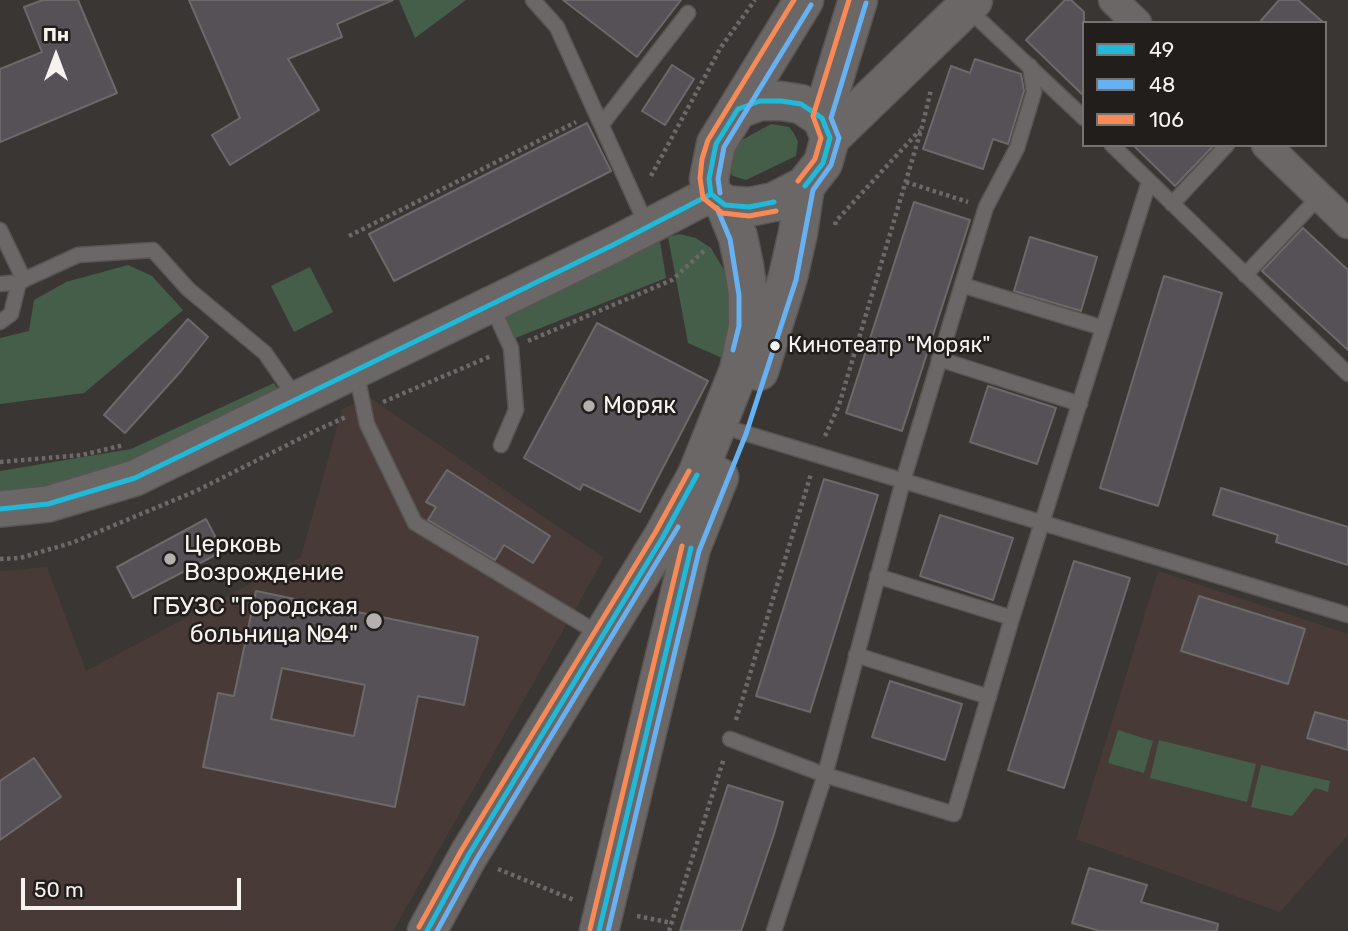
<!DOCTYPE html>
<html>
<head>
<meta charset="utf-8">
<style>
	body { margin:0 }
	#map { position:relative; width:1348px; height:931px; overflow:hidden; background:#3a3634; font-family:Rubik,sans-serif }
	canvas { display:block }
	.legend { position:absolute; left:1082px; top:21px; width:245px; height:126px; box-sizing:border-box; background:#211e1c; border:2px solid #777371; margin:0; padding:9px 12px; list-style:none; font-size:21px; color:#f7f2f0 }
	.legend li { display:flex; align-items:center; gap:14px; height:35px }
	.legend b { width:35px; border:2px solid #777371 }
	.north { position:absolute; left:21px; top:21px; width:70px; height:70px; -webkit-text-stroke:5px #211e1c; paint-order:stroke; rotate:0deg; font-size:19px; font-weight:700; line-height:28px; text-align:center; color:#f7f2f0 }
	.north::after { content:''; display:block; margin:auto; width:24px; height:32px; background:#f7f2f0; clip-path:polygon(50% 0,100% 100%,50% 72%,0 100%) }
	.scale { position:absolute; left:21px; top:878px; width:220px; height:32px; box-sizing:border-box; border:4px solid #f7f2f0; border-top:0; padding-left:9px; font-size:21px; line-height:24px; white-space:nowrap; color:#f7f2f0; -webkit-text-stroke:5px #211e1c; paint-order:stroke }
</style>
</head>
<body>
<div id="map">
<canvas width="1348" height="931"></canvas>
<ul class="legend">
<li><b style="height:9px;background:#20b9da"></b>49</li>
<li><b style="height:9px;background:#66b1f2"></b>48</li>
<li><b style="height:9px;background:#f98a56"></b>106</li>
</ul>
<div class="north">Пн</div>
<div class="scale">50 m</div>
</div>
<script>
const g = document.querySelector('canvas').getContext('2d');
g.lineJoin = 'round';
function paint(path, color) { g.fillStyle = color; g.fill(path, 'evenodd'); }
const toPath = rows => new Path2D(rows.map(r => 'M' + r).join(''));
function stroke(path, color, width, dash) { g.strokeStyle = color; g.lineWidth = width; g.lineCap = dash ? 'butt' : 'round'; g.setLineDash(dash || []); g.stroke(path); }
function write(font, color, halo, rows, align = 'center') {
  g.font = font + ' Rubik,sans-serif'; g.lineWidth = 5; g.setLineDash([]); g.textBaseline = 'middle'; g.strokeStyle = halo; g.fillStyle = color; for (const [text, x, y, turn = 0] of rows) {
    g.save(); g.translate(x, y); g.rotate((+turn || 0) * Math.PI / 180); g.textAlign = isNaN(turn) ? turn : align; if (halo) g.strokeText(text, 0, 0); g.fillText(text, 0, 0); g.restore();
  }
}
paint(toPath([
	[369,397,604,558,393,931,0,931,0,571,47,567,86,671,301,557,342,409],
	[1158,571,1348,634,1348,835,1280,912,1076,839]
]), '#483b37');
paint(toPath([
	[399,0,466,0,415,38],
	[771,124,789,127,793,132,798,141,796,156,746,180,733,176,727,168,731,146],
	[679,234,696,238,711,248,727,275,731,316,722,358,688,343,668,237],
	[660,241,666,278,513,339,502,309],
	[128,265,152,276,183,310,84,393,0,404,0,338,29,331,34,300,66,282],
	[310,267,333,312,294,332,271,286],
	[274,383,283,397,133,472,0,503,0,471,131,449],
	[1118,730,1153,741,1144,773,1108,763],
	[1159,740,1256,764,1247,802,1150,778],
	[1261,765,1330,781,1328,792,1315,788,1292,816,1251,807]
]), '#455e4a');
const building = toPath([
	[43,0,78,0,117,93,0,142,0,69,42,52,24,7,43,0],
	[189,0,393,0,337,24,342,37,288,59,319,110,230,165,212,135,240,118,189,0],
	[563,0,681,0,637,57,563,0],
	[1065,0,1071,0,1084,12,1084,96,1026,40,1065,0],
	[1279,0,1298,0,1324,23,1259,23,1279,0],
	[975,59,1021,74,1024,91,1008,144,993,139,983,169,923,149,951,66,970,73,975,59],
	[672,65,694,79,665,125,642,111,672,65],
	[587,123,611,171,394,281,369,234,587,123],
	[1133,145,1214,145,1175,186,1133,145],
	[914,202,970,220,902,431,846,413,914,202],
	[1303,228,1348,270,1348,350,1262,271,1303,228],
	[1030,237,1097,257,1081,311,1014,291,1030,237],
	[1164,276,1222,293,1158,506,1100,488,1164,276],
	[188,319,208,337,181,371,125,433,104,415,188,319],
	[597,323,708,381,640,512,583,484,580,490,524,458,597,323],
	[988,386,1056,408,1037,464,970,442,988,386],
	[447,470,550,536,533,563,504,545,495,560,428,520,436,507,426,502,447,470],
	[824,479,878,495,810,712,756,696,824,479],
	[1221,488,1348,527,1348,565,1276,542,1278,535,1213,515,1221,488],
	[940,515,1013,538,993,600,920,576,940,515],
	[206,519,223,551,133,598,117,567,206,519],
	[1074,561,1130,578,1064,788,1008,770,1074,561],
	[256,591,478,637,464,705,418,696,395,807,203,767,218,693,234,696,256,591],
	[282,668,365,685,354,736,271,719,282,668],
	[1199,596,1305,629,1288,684,1181,651,1199,596],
	[890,681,962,704,945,760,872,737,890,681],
	[1315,712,1348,721,1348,750,1307,738,1315,712],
	[34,758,61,797,0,840,0,781,34,758],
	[728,785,783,802,774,834,741,931,680,931,728,785],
	[1089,868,1147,885,1141,902,1218,924,1217,931,1100,931,1072,923,1089,868]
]);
paint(building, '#565057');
stroke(building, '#6c696a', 2);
const service = toPath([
	[533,0,557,27,647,226],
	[967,8,1084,118],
	[602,124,688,13],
	[1112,145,1348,374],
	[1172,204,1227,145],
	[0,230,24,280],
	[1245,275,1319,197],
	[0,284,19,282,78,255,153,250,188,289,265,353,296,398],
	[962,285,1103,328],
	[491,304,511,348,516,410,501,445],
	[0,322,11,314,19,282],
	[939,359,1080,404],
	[356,371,367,424,415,523,601,635],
	[738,431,1348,615],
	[877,576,1012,618],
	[856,655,989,697],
	[730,739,825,775,954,814,1012,618,1149,182],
	[774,931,825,775,903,481,962,285,986,207,1017,148,1034,92,1030,66]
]);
const minor = toPath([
	[1113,0,1137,23],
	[1266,145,1348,224]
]);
const tertiary = toPath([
	[0,509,48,504,135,478,615,244,711,194]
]);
const secondary = toPath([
	[738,109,760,101,781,101,801,104,822,118,830,138,823,163,805,186,774,202,749,207,725,205,711,194,709,179,716,144,804,0],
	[822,118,858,0],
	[830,138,973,0],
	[759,371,788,277,798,233,805,186],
	[427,931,468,856,663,537,697,475,739,370,748,327,748,294,744,266,738,237,725,205],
	[599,931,691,548,719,477]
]);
stroke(service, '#595553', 17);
stroke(minor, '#595553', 31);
stroke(tertiary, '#595553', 38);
stroke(secondary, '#595553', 41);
stroke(toPath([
	[651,176,721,47,755,0],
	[906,182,968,202],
	[835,225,836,221,920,130],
	[349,236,576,122],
	[528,341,672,280,705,250],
	[383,402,491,356],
	[825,436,839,405,922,127,931,90],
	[0,462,82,455,124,445],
	[0,559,20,558,74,542,196,491,317,430,346,417],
	[736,720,811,474],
	[498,869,574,900],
	[637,916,672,923],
	[669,931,724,758]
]), '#6c6968', 4.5, [3.5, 3.5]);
stroke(service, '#6a6766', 14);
stroke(minor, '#6a6766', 28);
stroke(tertiary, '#6a6766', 35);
stroke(secondary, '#6a6766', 38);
stroke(toPath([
	[774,202,749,207,725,205,711,194,709,179,716,144,738,109,760,101,781,101,801,104,822,118,830,138,823,163,805,186],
	[0,509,48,504,135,478,615,244,711,194],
	[427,931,468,856,663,537,697,475],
	[599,931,691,548]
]), '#20b9da', 5);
stroke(toPath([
	[720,193,718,179,724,147,811,5],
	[717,208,730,239,739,295,739,326,733,350],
	[437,931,476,860,678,527],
	[608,931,699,551,746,434,796,280,813,190,831,165,839,138,831,118,866,3]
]), '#66b1f2', 5);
stroke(toPath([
	[798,181,815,159,821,138,813,116,849,0],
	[776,211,749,216,722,213,703,198,700,178,702,159,708,140,794,0],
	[419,927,461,851,655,533,689,471],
	[590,929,682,546]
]), '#f98a56', 5);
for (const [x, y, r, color] of [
	[775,346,6,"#f7f2f0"],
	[589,406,7,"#b5b0ae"],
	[170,559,7,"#b5b0ae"],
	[374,621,9,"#b5b0ae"]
]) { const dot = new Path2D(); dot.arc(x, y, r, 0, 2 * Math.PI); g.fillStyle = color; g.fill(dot); stroke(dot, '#211e1c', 2.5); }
write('22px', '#f7f2f0', '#211e1c', [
	["Кинотеатр \"Моряк\"",788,346]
], 'left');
write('24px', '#f7f2f0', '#211e1c', [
	["Моряк",603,406],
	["Церковь",184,545],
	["Возрождение",184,573],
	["ГБУЗС \"Городская",358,607,"right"],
	["больница №4\"",358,635,"right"]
], 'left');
</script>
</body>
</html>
